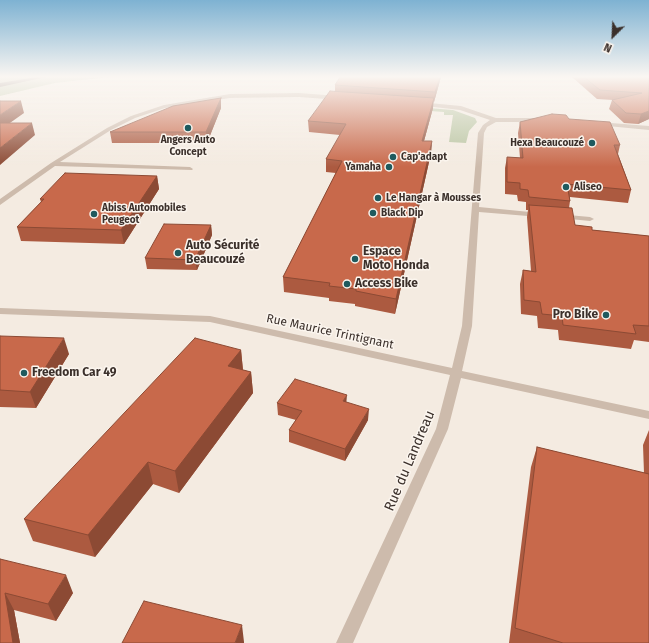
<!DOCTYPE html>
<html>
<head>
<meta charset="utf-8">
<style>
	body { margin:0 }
	#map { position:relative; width:649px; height:643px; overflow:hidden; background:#f4ebe1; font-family:"Fira Sans",sans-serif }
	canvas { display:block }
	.north { position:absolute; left:593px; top:16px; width:40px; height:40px; -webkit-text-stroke:3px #fbf5ee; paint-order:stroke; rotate:204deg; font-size:11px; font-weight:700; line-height:16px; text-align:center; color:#3b302b }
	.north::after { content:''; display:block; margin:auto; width:14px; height:18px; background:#3b302b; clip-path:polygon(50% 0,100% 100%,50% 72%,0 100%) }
</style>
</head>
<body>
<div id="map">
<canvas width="649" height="643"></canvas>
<div class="north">N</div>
</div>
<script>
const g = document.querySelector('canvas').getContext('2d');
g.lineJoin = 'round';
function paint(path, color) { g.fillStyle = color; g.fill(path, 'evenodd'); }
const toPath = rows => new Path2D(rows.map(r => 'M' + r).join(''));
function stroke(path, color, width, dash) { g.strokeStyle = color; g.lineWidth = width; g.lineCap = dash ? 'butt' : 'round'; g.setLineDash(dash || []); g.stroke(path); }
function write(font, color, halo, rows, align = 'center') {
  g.font = font + ' "Fira Sans",sans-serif'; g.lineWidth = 3; g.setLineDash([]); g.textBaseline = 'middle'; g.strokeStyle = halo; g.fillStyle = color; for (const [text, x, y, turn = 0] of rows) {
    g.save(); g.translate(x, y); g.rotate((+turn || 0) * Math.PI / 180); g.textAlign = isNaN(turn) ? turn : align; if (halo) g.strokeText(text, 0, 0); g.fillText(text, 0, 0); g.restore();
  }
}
paint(toPath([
	[0,77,110,77,55,83,0,96],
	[403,106,453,110,475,118,477,122,469,131,466,143,449,142,453,115,444,115,444,112,401,109]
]), '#b8c4a0');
paint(toPath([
	[299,93,339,96,342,98,339,100,299,97,230,98,165,108,135,118,111,130,60,162,190,167,193,169,192,170,55,166,0,205,0,199,51,163,107,128,131,116,164,105,230,94,299,93],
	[419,102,461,106,496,118,545,118,548,120,545,122,496,122,487,127,484,133,479,207,540,213,544,215,540,217,479,212,472,326,462,371,649,411,649,419,461,378,448,429,353,643,336,643,436,429,450,375,210,322,0,314,0,308,210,316,452,368,462,326,478,133,483,125,490,120,460,110,417,105,417,103,419,102],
	[599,122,649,126,649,130,597,125,597,123,599,122],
	[557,214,590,217,594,219,590,221,560,218,556,216,557,214]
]), '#cdbbac');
paint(toPath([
	[36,77,46,77,0,87,0,83,36,77]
]), '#5c4a42');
paint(toPath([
	[441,77,434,102,433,101,433,108,424,141,432,141,431,153,395,314,355,306,355,304,329,301,329,298,284,292,283,277,336,173,326,172,326,159,340,135,309,132,308,121,335,91,335,85],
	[572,77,649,77,649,119,638,124,624,123,609,109,612,100,613,100,597,99],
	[221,98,221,108,207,143,112,143,110,132],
	[569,119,620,145,618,154,631,190,628,203,570,197,570,201,569,208,575,225,592,230,649,236,649,342,634,340,631,349,559,340,558,330,538,328,537,316,521,314,520,284,523,270,531,271,527,217,528,210,526,210,526,202,518,201,517,195,505,194,505,168,507,157,520,158,518,133,520,122],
	[157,176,159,189,124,244,21,241,17,227,41,202,40,199],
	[211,225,212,235,197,270,147,269,145,258],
	[0,336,69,354,36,408,0,407],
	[241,350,243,370,251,372,253,393,179,493,153,484,95,557,33,541,24,519],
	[277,403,368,420,345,461,289,442,289,430,296,420,278,415],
	[649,430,649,643,509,643,531,467,537,447,644,473,643,445],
	[0,559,73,593,56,621,14,610,20,643,0,643]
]), '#ac5a40');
paint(toPath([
	[440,77,441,77,434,102,435,92],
	[221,98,221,108,207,143,206,132],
	[434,98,433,108,421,152,422,141],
	[21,101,24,113,0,130,0,115],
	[649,111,649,119,638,124,641,114],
	[32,123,35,135,0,165,0,148],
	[432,141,431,153,395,314,396,299],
	[157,176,159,189,124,244,121,230],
	[211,225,212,235,197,270,195,260],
	[64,338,69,354,36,408,30,392],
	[241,350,243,371,228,366],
	[251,372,253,393,179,493,175,471],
	[347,395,346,406,343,401],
	[369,409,368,420,345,461,345,449],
	[148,462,153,484,95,557,88,535],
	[66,575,73,593,56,621,48,604],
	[5,593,14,610,20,643,13,643],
	[242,625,244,642,244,643,235,643]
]), '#8c4a34');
const building = toPath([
	[340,77,440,77,435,92,335,85,340,77],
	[584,77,649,77,649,111,641,114,626,113,612,100,642,93,600,90,584,77],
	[330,91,434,98,422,141,432,141,396,299,356,291,356,289,329,286,330,283,283,277,342,161,326,159,346,124,308,121,330,91],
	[221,98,206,132,110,132,173,106,221,98],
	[0,101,21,101,0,115,0,101],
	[552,114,566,115,569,119,610,122,620,145,614,145,631,190,567,184,570,201,529,197,528,190,520,189,520,183,507,182,507,157,523,158,520,122,552,114],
	[0,123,32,123,0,148,0,123],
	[65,173,157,176,121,230,17,227,44,199,40,199,65,173],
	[529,205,572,208,575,225,592,227,592,230,649,236,649,326,633,325,636,334,563,325,562,316,542,314,540,302,524,300,523,270,536,272,529,205],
	[164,224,211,225,195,260,145,258,164,224],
	[0,336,64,338,30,392,0,390,0,336],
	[195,338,241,350,228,366,251,372,175,471,148,462,88,535,24,519,195,338],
	[295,379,347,395,343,401,369,409,345,449,289,430,302,411,277,403,295,379],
	[537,447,649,474,649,643,563,643,515,628,537,447],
	[0,559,66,575,48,604,5,593,13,643,0,643,0,559],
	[144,601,242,625,235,643,122,643,144,601]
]);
paint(building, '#c8694b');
stroke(building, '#8c4a34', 1);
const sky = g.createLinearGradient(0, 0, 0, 167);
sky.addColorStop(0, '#7eb2d2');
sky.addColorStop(0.46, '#faf6f2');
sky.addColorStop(1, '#faf6f200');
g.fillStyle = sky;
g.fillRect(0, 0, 649, 167);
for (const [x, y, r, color] of [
	[188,128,4,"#1f5a5e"],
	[592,143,4,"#1f5a5e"],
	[393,157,4,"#1f5a5e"],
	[389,167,4,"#1f5a5e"],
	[566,187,4,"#1f5a5e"],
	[378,198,4,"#1f5a5e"],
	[373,213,4,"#1f5a5e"],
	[94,214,4,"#1f5a5e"],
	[178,253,4,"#1f5a5e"],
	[355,259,4,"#1f5a5e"],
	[347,284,4,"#1f5a5e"],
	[606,315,4,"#1f5a5e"],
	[24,373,4,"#1f5a5e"]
]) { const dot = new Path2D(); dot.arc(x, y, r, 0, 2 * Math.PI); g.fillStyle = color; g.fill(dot); stroke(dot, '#fbf5ee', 1.5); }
write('bold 10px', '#3b302b', '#fbf5ee', [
	["Angers Auto",188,140,"center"],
	["Concept",188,152,"center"],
	["Hexa Beaucouzé",584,143,"right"],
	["Cap'adapt",401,157],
	["Yamaha",381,167,"right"],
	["Aliseo",574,187],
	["Le Hangar à Mousses",386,198],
	["Abiss Automobiles",102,208],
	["Peugeot",102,220],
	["Black Dip",381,213]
], 'left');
write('bold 12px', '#3b302b', '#fbf5ee', [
	["Auto Sécurité",186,246],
	["Beaucouzé",186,260],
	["Espace",363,252],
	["Moto Honda",363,266],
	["Access Bike",355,284],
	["Pro Bike",598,315,"right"],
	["Freedom Car 49",32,373]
], 'left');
write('12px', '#3b302b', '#fbf5ee', [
	["Rue Maurice Trintignant",330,332,12]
]);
write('14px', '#3b302b', '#fbf5ee', [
	["Rue du Landreau",410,461,-67]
]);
</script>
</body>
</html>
